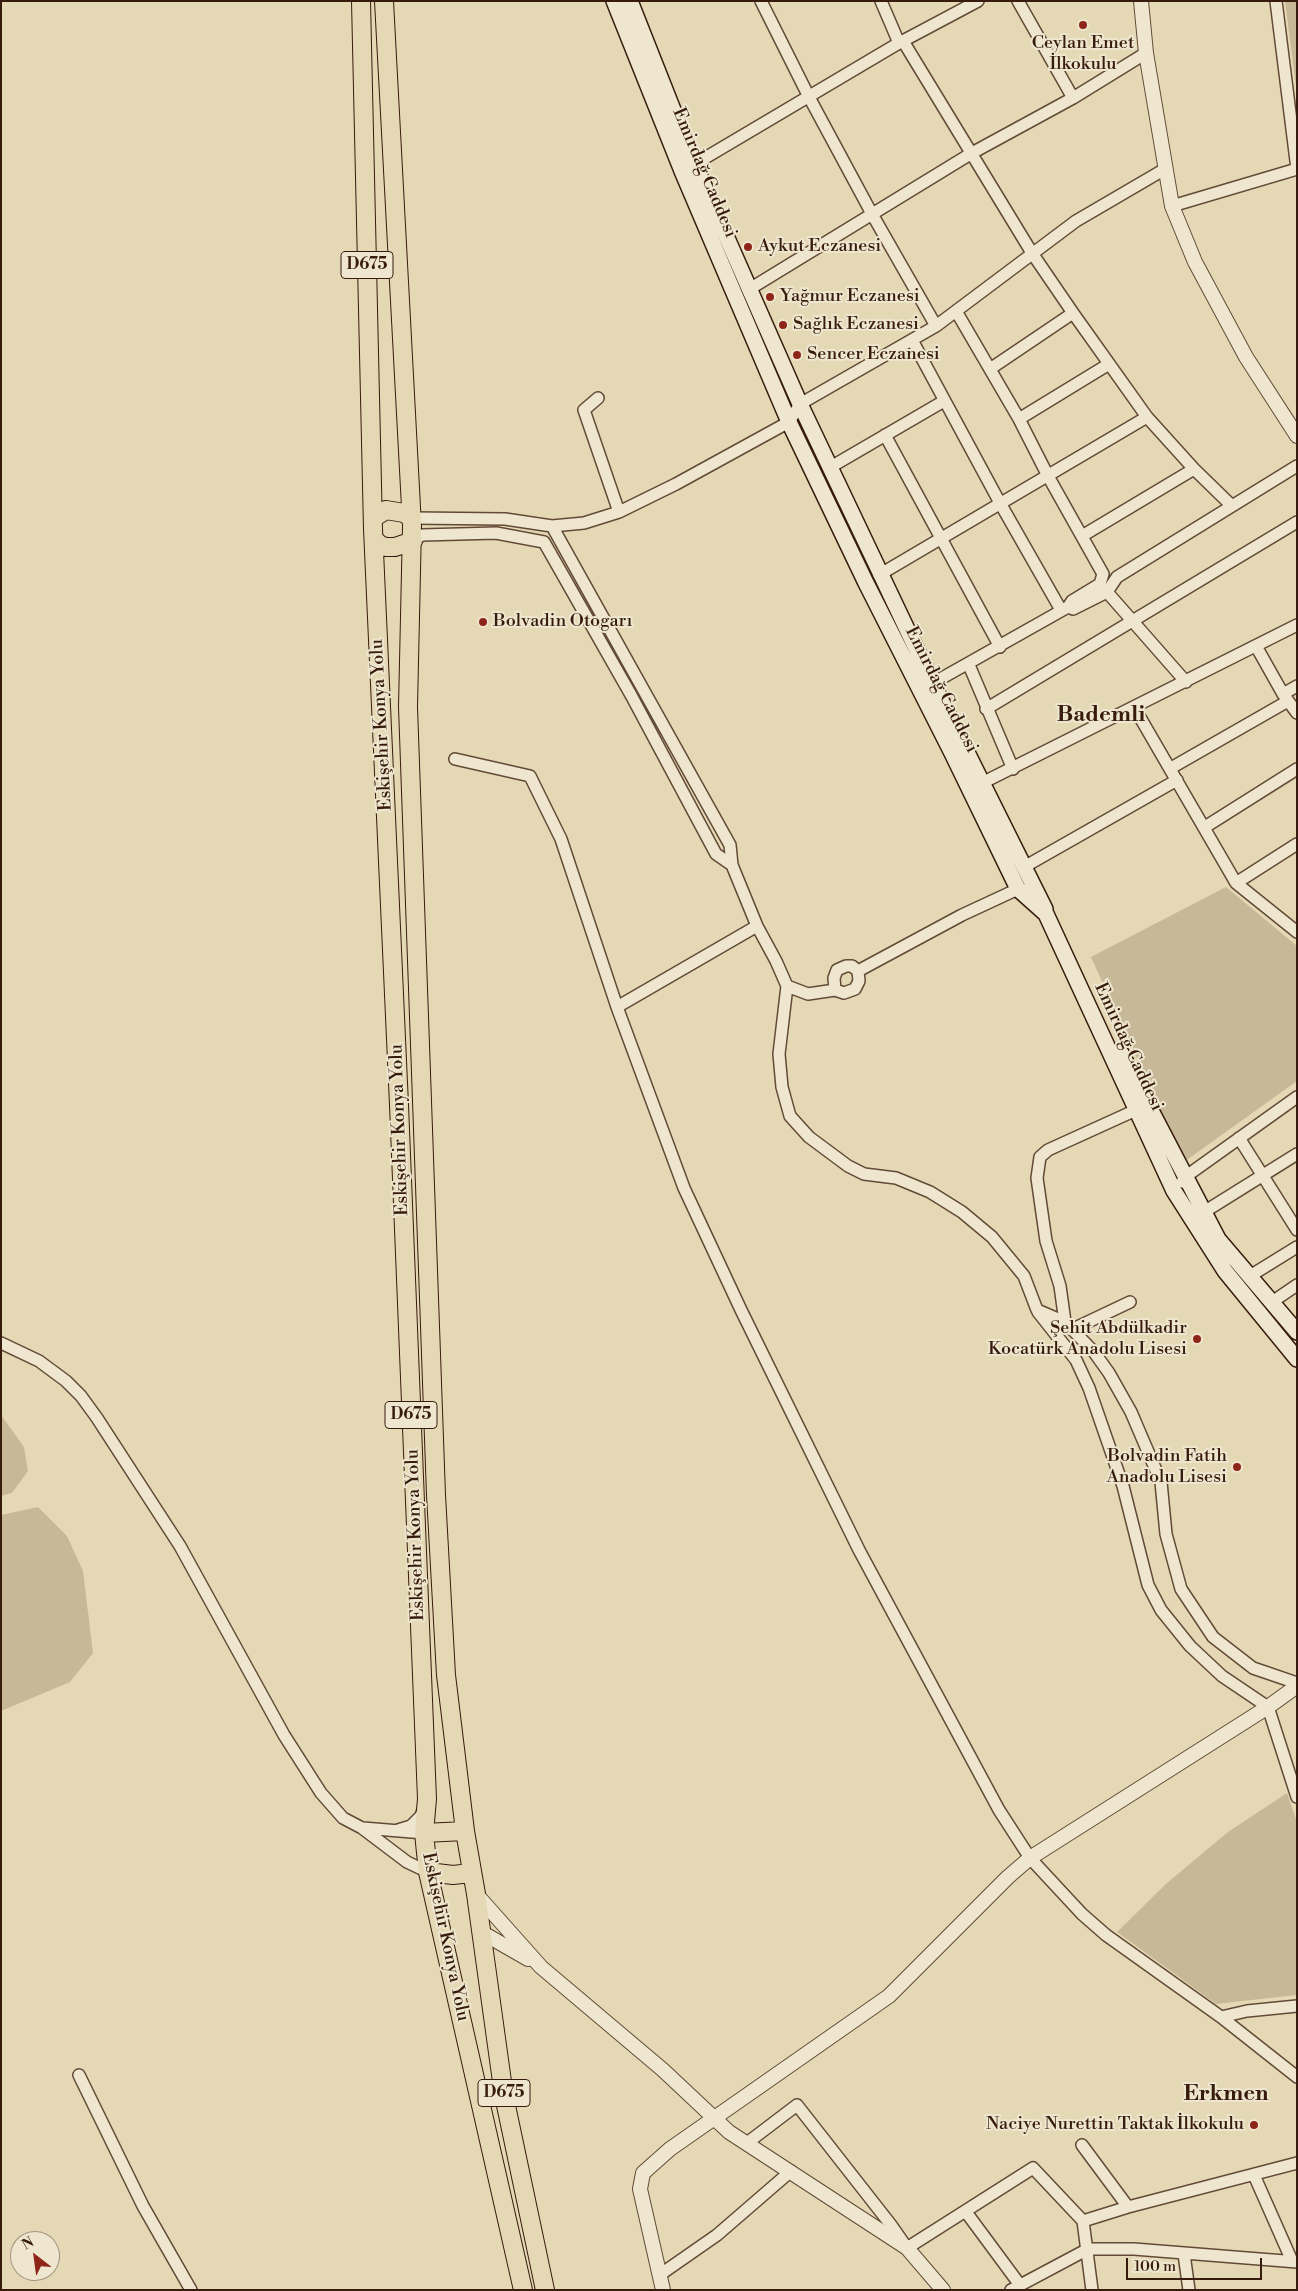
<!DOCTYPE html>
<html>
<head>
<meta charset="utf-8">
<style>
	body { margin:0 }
	#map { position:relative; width:1298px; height:2291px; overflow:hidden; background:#e5d9b5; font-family:"Libre Bodoni",serif }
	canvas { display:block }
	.frame { position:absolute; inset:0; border:2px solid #371b0c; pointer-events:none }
	.north { position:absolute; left:10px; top:2231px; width:50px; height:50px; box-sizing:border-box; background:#eee6cf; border:1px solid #a59581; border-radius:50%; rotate:330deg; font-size:14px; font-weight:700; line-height:20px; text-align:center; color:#371b0c }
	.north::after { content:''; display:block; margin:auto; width:18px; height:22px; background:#8f2418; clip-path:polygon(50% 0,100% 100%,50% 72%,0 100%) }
	.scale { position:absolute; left:1126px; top:2258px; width:136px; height:22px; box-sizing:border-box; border:2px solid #371b0c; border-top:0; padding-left:6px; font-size:15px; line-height:18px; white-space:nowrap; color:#371b0c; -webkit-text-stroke:4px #eee6cf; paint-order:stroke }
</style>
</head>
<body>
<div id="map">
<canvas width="1298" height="2291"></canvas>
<div class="frame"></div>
<div class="north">N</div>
<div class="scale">100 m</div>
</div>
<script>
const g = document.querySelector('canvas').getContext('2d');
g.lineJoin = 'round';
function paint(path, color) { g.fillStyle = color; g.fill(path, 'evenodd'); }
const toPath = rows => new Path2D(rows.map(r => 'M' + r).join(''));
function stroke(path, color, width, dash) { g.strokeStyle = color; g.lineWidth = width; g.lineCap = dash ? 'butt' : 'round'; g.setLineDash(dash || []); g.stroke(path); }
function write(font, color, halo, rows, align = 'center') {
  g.font = font + ' "Libre Bodoni",serif'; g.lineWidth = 4; g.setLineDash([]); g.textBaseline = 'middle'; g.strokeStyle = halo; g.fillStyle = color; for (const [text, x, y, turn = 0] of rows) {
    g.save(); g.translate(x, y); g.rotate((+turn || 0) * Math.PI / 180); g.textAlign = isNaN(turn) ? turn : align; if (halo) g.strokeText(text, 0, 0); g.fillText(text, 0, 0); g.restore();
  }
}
paint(toPath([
	[1285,1,1297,1,1297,94],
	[1226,887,1297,946,1297,1081,1184,1162,1091,957],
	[1,1415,24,1447,28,1471,12,1493,1,1496],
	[38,1507,67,1536,83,1571,93,1653,70,1682,1,1711,1,1515],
	[1287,1793,1297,1822,1297,1995,1216,2004,1117,1932,1167,1883,1228,1832]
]), '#c7b998');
const minor = toPath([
	[761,1,809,97,872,214,936,326],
	[881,1,899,43],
	[1018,1,1073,98],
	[903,41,1032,253,1073,313,1147,417,1194,469,1232,506],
	[688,168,899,43,978,1],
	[1172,206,1297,169,1276,1],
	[748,290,972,153,1073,98,1146,53],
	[912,340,1000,503,1061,610],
	[990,369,1073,313],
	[598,398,584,410,619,512],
	[1019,419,1109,364],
	[885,435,1000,647],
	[829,468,944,401],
	[412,518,505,519,552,526,584,523,619,512,676,484,789,422,800,404,936,326,1076,221,1165,169],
	[552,526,730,845,732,865,757,926,776,961,787,986,779,1054,782,1087,790,1116,809,1137,848,1166,864,1174,896,1178,930,1192,962,1212,992,1237,1024,1276,1037,1310,1065,1322,1094,1352,1109,1373,1131,1412,1161,1482,1166,1534,1181,1589,1213,1637,1253,1668,1297,1683],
	[1082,536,1194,469],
	[413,541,422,535,496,533,544,542],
	[544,542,631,695,716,854,732,865],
	[879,575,1147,417],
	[1068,607,1073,609,1107,592],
	[1256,646,1283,694,1297,713],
	[969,665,1013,769],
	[1186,682,1107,592,1117,577,1297,466],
	[926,687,1068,607,1072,601,1100,584,1103,574,1048,476,1019,419,956,311],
	[1283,694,1297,686],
	[1134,707,1236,883,1297,932],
	[986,709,1297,522],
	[455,759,530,776,561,839,617,1007,684,1188,741,1310,859,1550,999,1810,1030,1858,1082,1914,1106,1935,1221,2017,1297,2077],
	[1171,768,1288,701],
	[982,783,1297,625],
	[1205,827,1297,769],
	[1024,867,1177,780],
	[1236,883,1297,844],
	[787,986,808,994,835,990,844,993,855,989,859,981,858,971,962,915,1018,889],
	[835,990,834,978,837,970,846,966,852,966,858,971],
	[617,1007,757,926],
	[1239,1138,1297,1230],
	[1182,1182,1185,1177,1297,1097],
	[1204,1212,1297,1154],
	[1250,1276,1297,1247],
	[1272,1302,1297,1285],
	[1038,1312,1076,1360,1089,1388,1123,1486,1148,1585,1161,1610,1190,1646,1222,1676,1268,1707,1297,1797],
	[1065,1322,1060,1286,1046,1241,1037,1178,1040,1157,1048,1150,1136,1110],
	[1073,1329,1130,1302],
	[1,1343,39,1361,66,1381,81,1396,97,1418,180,1546,284,1735,321,1793,343,1818,362,1828,407,1862,428,1872],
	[363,1828,424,1833],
	[398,1830,411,1826,421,1816,424,1807],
	[1221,2017,1247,2011,1297,2006],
	[79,2075,143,2206,191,2290],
	[747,2143,797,2105,891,2225,907,2248,1033,2168,1083,2221,1092,2290],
	[1082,2145,1128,2207],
	[1254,2175,1292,2261],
	[966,2212,1020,2285],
	[1083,2221,1128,2207,1297,2163],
	[1184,2254,1189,2290],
	[661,2274,717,2235,791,2171],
	[1011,2290,1088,2249,1134,2249,1297,2262]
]);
const tertiary = toPath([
	[1141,1,1146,53,1172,206,1195,262,1246,357,1297,436],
	[476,1894,541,1967,663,2070,729,2132,907,2248,943,2290],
	[481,1932,528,1959],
	[663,2290,640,2189,643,2173,670,2149,889,1996,1008,1877,1030,1858,1268,1707,1297,1686]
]);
const secondary = toPath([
	[614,1,682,171,789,422,866,583,952,753,1018,889,1046,914,1174,1191,1225,1271,1297,1359],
	[630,1,694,163,800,404,933,684,1045,909],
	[1121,1053,1218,1239,1297,1332]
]);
const trunk = toPath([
	[361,1,373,529,399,1105,427,1799,424,1833,428,1872,523,2290],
	[384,1,412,526,408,707,436,1495,446,1675,465,1831,476,1894,504,2096,545,2290],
	[373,518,386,510,404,513,412,518],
	[374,539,380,545,386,547,395,547,413,541],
	[424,1833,465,1831],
	[428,1872,453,1875,471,1873]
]);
stroke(minor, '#624a36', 14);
stroke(tertiary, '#624a36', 16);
stroke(secondary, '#371b0c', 18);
stroke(trunk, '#371b0c', 20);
stroke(minor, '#eee6cf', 11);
stroke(tertiary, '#eee6cf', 14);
stroke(secondary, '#eee6cf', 15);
stroke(trunk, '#e5d9b5', 18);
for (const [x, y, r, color] of [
	[1083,25,5,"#8f2418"],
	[748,247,5,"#8f2418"],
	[770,297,5,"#8f2418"],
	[783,325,5,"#8f2418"],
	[797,355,5,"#8f2418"],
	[483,622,5,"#8f2418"],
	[1197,1339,5,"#8f2418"],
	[1237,1467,5,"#8f2418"],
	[1254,2125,5,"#8f2418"]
]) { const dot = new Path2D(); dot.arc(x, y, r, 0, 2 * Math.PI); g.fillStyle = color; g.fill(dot); stroke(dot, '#eee6cf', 2); }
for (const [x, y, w] of [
	[367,265,52],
	[411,1415,52],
	[504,2093,52]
]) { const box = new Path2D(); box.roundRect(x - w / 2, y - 13.5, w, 27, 4); g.fillStyle = '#eee6cf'; g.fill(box); stroke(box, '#371b0c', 1); }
write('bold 16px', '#371b0c', null, [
	["D675",367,265],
	["D675",411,1415],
	["D675",504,2093]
]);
write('18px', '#371b0c', '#eee6cf', [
	["Ceylan Emet",1083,44,"center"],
	["İlkokulu",1083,65,"center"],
	["Aykut Eczanesi",758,247],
	["Yağmur Eczanesi",780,297],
	["Sağlık Eczanesi",793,325],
	["Sencer Eczanesi",807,355],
	["Bolvadin Otogarı",493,622],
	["Şehit Abdülkadir",1187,1329,"right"],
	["Kocatürk Anadolu Lisesi",1187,1350,"right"],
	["Bolvadin Fatih",1227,1457,"right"],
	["Anadolu Lisesi",1227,1478,"right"],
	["Naciye Nurettin Taktak İlkokulu",1244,2125,"right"]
], 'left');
write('18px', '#371b0c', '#eee6cf', [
	["Emirdağ Caddesi",704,173,67],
	["Emirdağ Caddesi",941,690,63],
	["Eskişehir Konya Yolu",382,725,-93],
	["Emirdağ Caddesi",1128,1047,65],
	["Eskişehir Konya Yolu",400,1130,-92],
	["Eskişehir Konya Yolu",416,1535,-92],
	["Eskişehir Konya Yolu",445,1937,78]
]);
write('bold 22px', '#371b0c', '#eee6cf', [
	["Bademli",1101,716],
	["Erkmen",1226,2095]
]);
</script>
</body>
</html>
